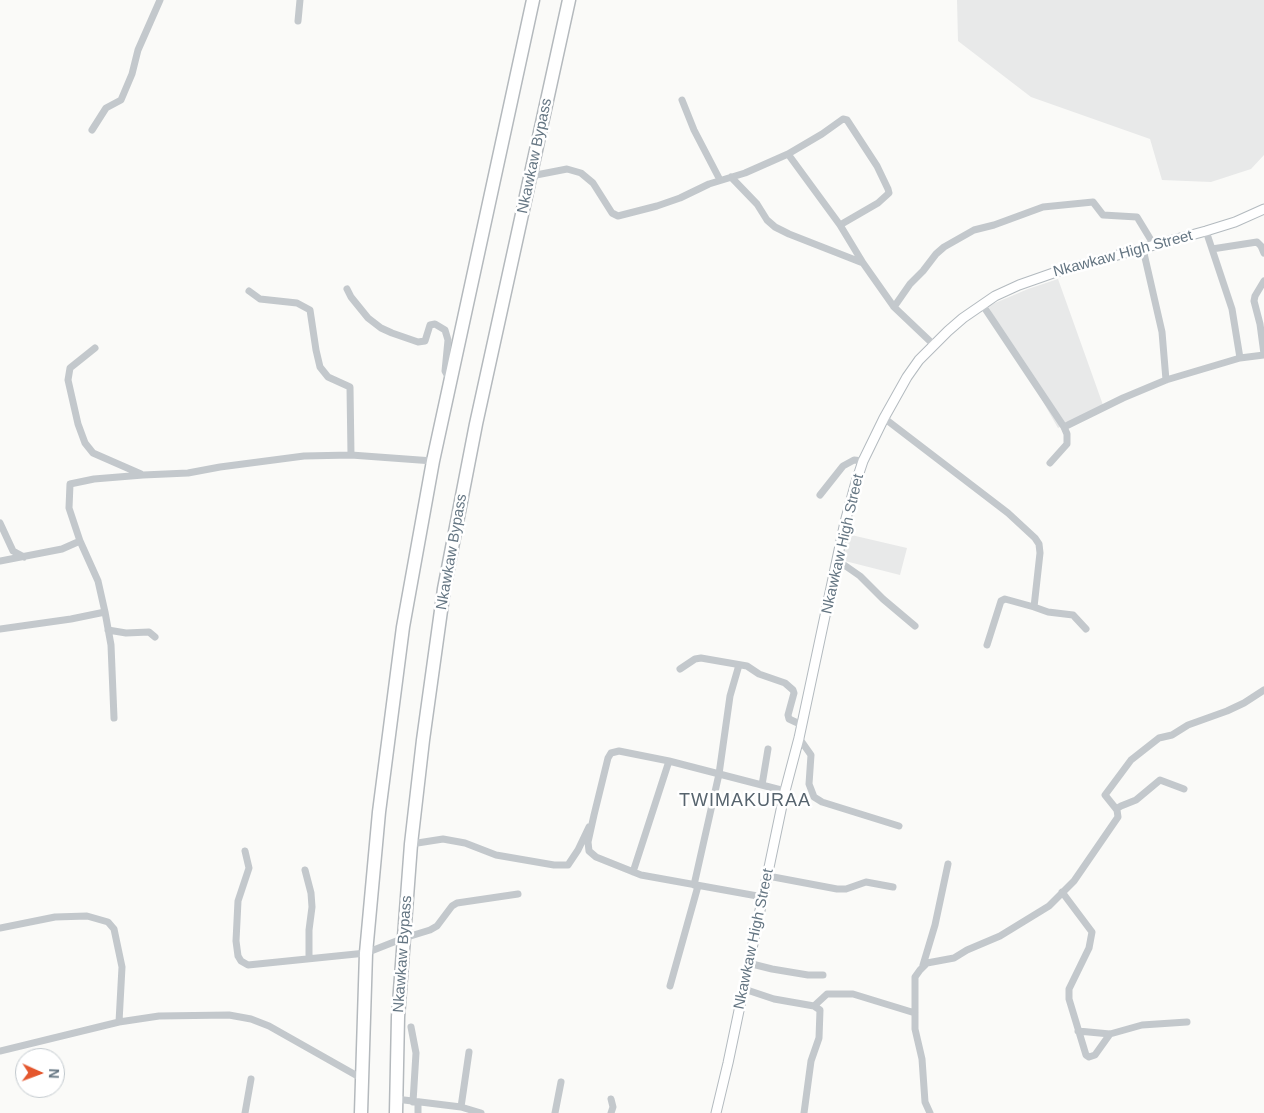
<!DOCTYPE html>
<html>
<head>
<meta charset="utf-8">
<style>
	body { margin:0 }
	#map { position:relative; width:1264px; height:1113px; overflow:hidden; background:#fafaf8; font-family:Helvetica,sans-serif }
	canvas { display:block }
	.north { position:absolute; left:15px; top:1048px; width:50px; height:50px; box-sizing:border-box; background:#fff; border:1px solid #c1c8cd; border-radius:50%; rotate:92deg; font-size:14px; font-weight:700; line-height:20px; text-align:center; color:#657683 }
	.north::after { content:''; display:block; margin:auto; width:18px; height:22px; background:#e4572e; clip-path:polygon(50% 0,100% 100%,50% 72%,0 100%) }
</style>
</head>
<body>
<div id="map">
<canvas width="1264" height="1113"></canvas>
<div class="north">N</div>
</div>
<script>
const g = document.querySelector('canvas').getContext('2d');
g.lineJoin = 'round';
function paint(path, color) { g.fillStyle = color; g.fill(path, 'evenodd'); }
const toPath = rows => new Path2D(rows.map(r => 'M' + r).join(''));
function stroke(path, color, width, dash) { g.strokeStyle = color; g.lineWidth = width; g.lineCap = dash ? 'butt' : 'round'; g.setLineDash(dash || []); g.stroke(path); }
function write(font, color, halo, rows, align = 'center') {
  g.font = font + ' Helvetica,sans-serif'; g.lineWidth = 5; g.setLineDash([]); g.textBaseline = 'middle'; g.strokeStyle = halo; g.fillStyle = color; for (const [text, x, y, turn = 0] of rows) {
    g.save(); g.translate(x, y); g.rotate((+turn || 0) * Math.PI / 180); g.textAlign = isNaN(turn) ? turn : align; if (halo) g.strokeText(text, 0, 0); g.fillText(text, 0, 0); g.restore();
  }
}
paint(toPath([
	[957,0,1264,0,1264,155,1251,169,1211,182,1162,180,1150,139,1031,97,958,41],
	[1058,279,1103,405,1058,428,988,306,1028,289],
	[847,534,907,548,900,575,841,560]
]), '#e8e9e9');
const secondary = toPath([
	[716,1113,728,1063,785,791,799,738,845,522,856,482,863,461,884,418,907,377,919,360,948,331,963,318,995,296,1019,285,1059,271,1206,231,1235,222,1264,209]
]);
const highway = toPath([
	[361,1113,366,953,379,812,403,627,433,461,533,0],
	[396,1113,398,1017,411,844,423,740,444,589,476,424,569,0]
]);
stroke(secondary, '#b3babf', 11);
stroke(highway, '#b4b9bd', 15);
stroke(toPath([
	[298,21,300,0],
	[682,100,694,130,720,180],
	[92,130,106,108,121,100,132,74,138,50,160,0],
	[788,154,822,134,843,119,847,120,877,166,888,189,889,193,878,203,840,225],
	[531,176,567,169,581,173,593,183,612,213,618,216,657,206,680,198,709,184,745,173,788,154,840,225,863,263,894,307,934,345],
	[731,177,757,204,767,220,775,227,789,234,863,263],
	[1206,231,1232,309,1240,358],
	[1143,249,1162,332,1166,380],
	[1212,249,1257,242,1261,246,1264,253],
	[1264,281,1255,296,1254,301,1260,324,1264,354],
	[347,289,351,297,368,318,381,328,392,333,418,342,425,341,430,325,435,324,445,330,448,340,445,371,450,380],
	[249,291,260,299,297,303,310,310,316,350,320,367,328,377,350,387,351,455],
	[982,304,1064,427,1067,434,1067,444,1050,463],
	[894,307,910,284,923,271,936,254,944,247,974,230,994,225,1043,207,1093,202,1103,215,1137,217,1154,245],
	[95,348,70,368,68,380,78,424,85,443,93,453,141,474],
	[884,418,1008,513,1035,538,1039,544,1040,553,1034,607,1048,612,1073,615,1086,629],
	[1064,427,1123,398,1166,380,1240,358,1264,355],
	[820,495,843,466,854,460,863,461],
	[0,523,13,551,24,557],
	[837,560,860,576,883,599,915,626],
	[0,561,62,549,80,541],
	[105,612,111,645,114,718],
	[0,629,71,619,105,612,98,581,80,541,69,508,70,484,94,479,143,475,188,473,220,467,304,456,351,455,433,461],
	[108,630,126,633,149,632,155,637],
	[987,645,1001,601,1005,599,1034,607],
	[680,669,695,659,701,658,747,666,759,674,785,683,793,690,794,693,788,715,789,719,802,725],
	[799,738,811,755,809,784,814,797,822,802,899,826],
	[762,785,768,749],
	[1116,809,1121,806,1136,800,1160,780,1184,789],
	[411,844,443,839,465,843,496,855,554,865,568,865,578,850,589,827],
	[245,851,249,868,238,901,236,941,238,956,241,961,248,965,366,953,404,938,430,930,437,926,452,906,457,903,518,894],
	[305,870,311,893,312,907,309,930,309,958],
	[633,872,669,761],
	[768,876,837,889,846,889,866,882,893,887],
	[694,885,719,774,730,696,739,665],
	[1062,892,1092,932,1089,948,1069,989,1069,999,1086,1055,1089,1057,1095,1055,1110,1034],
	[763,897,641,875,596,857,589,851,588,842,594,815,608,758,611,753,619,751,669,761,785,791],
	[0,928,55,917,87,916,108,922,114,929,122,967,119,1022],
	[748,963,772,969,808,975,823,975],
	[923,965,935,925,948,864],
	[670,986,698,886],
	[744,989,774,999,814,1006,820,1010,819,1038,811,1061,804,1113],
	[814,1006,827,994,853,994,915,1013],
	[411,1027,416,1053,413,1102],
	[1078,1031,1110,1034,1142,1025,1187,1022],
	[0,1051,119,1022,159,1016,229,1015,251,1019,269,1026,361,1078],
	[396,1099,461,1107,481,1113],
	[611,1099,613,1107,611,1113],
	[461,1107,469,1052],
	[245,1113,251,1079],
	[418,1113,418,1103],
	[555,1113,561,1082],
	[930,1113,925,1102,922,1059,915,1029,915,977,920,970,927,963,954,958,967,950,1000,936,1049,906,1074,881,1118,817,1117,810,1105,795,1131,760,1159,738,1172,735,1188,725,1227,711,1244,703,1264,690]
]), '#c3c8cc', 7);
stroke(secondary, '#fff', 9);
stroke(highway, '#fff', 12);
write('15px', '#657683', '#fff', [
	["Nkawkaw Bypass",535,156,-78],
	["Nkawkaw High Street",1123,254,-15],
	["Nkawkaw High Street",843,544,-77],
	["Nkawkaw Bypass",452,552,-80],
	["Nkawkaw High Street",754,939,-78],
	["Nkawkaw Bypass",403,954,-86]
]);
g.letterSpacing = '1px';
write('18px', '#57646e', '#fff', [
	["TWIMAKURAA",745,801]
]);
g.letterSpacing = '0px';
</script>
</body>
</html>
